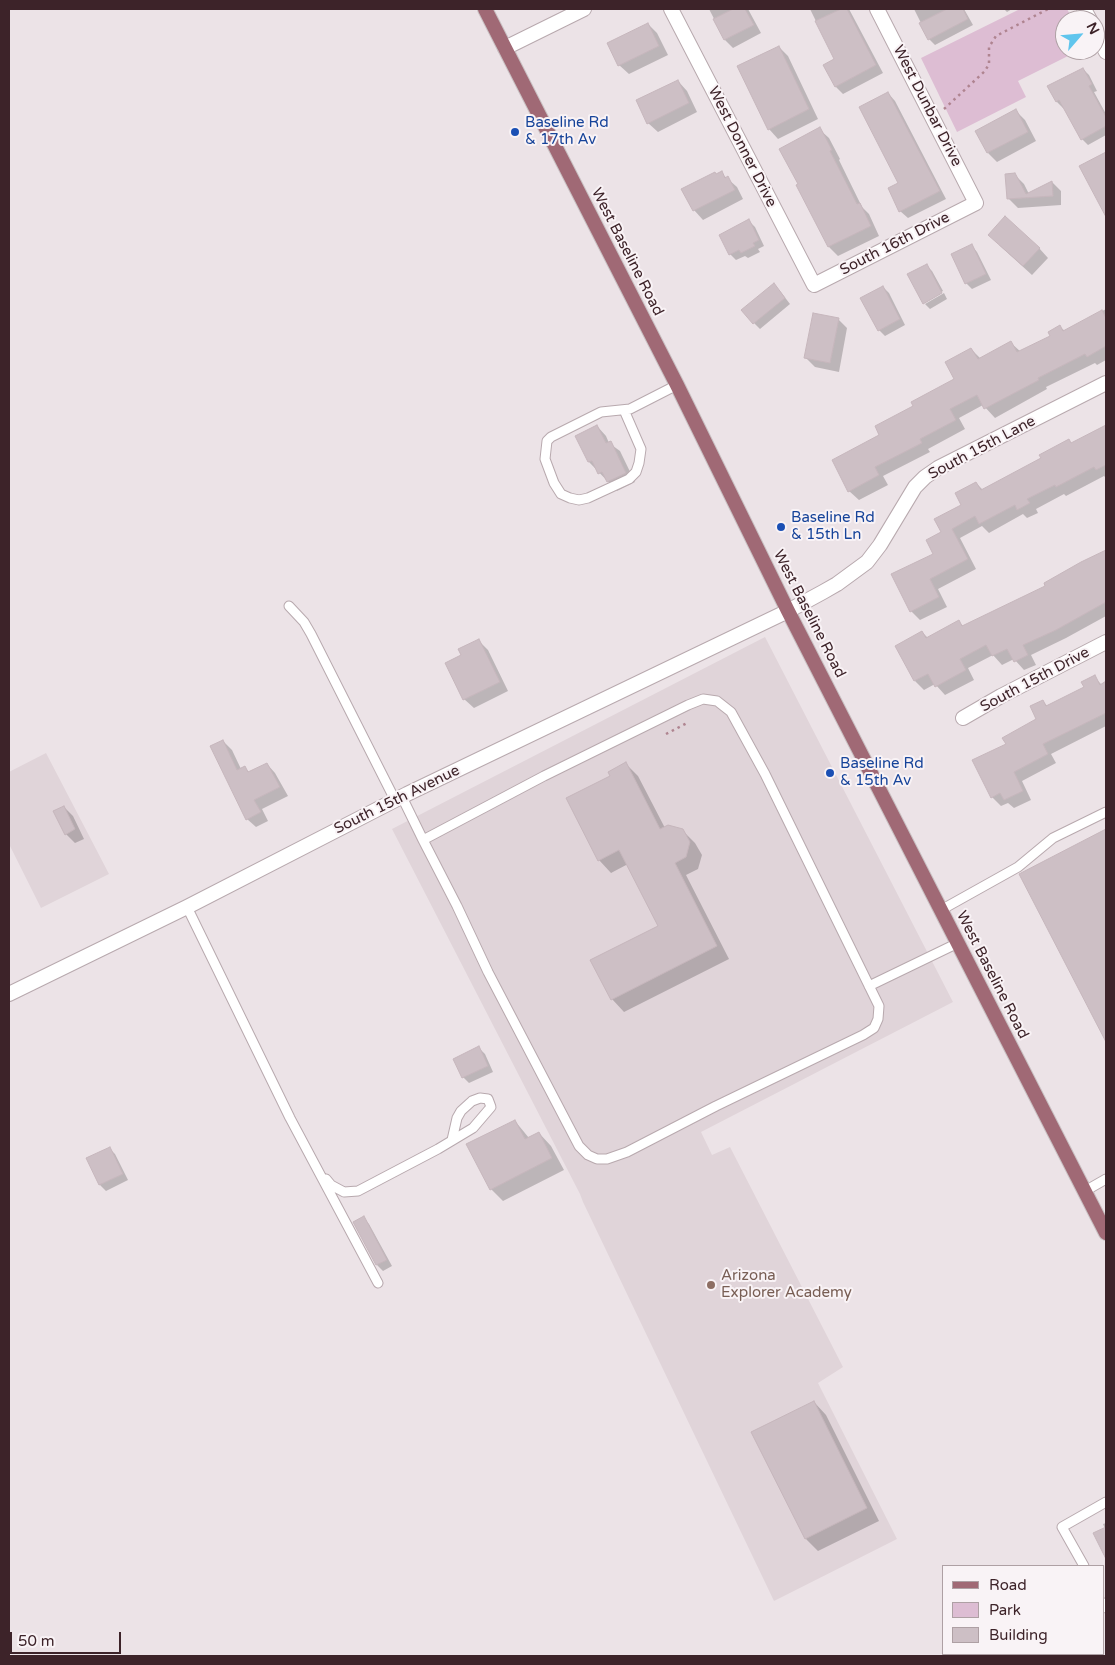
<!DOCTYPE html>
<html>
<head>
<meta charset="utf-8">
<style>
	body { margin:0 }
	#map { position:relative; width:1115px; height:1665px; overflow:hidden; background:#ece3e7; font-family:"Varela Round",sans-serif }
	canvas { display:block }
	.frame { position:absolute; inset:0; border:10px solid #3d2329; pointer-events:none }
	.legend { position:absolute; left:942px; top:1565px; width:162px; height:90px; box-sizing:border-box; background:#f9f3f6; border:1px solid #aea0a4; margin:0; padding:6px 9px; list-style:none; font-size:15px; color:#3d2329 }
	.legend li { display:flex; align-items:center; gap:10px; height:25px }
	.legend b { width:25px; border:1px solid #aea0a4 }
	.north { position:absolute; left:1055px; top:10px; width:50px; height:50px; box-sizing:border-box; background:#f9f3f6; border:1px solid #aea0a4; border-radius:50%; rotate:63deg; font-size:14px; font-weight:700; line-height:20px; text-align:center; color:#3d2329 }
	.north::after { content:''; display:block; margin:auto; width:18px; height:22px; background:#60c5ed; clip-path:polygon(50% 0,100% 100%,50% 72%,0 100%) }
	.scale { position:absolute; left:10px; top:1632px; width:111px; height:22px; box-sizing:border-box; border:2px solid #3d2329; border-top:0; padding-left:6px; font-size:15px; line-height:18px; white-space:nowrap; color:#3d2329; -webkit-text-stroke:4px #f9f3f6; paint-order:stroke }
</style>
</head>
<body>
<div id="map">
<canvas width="1115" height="1665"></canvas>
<div class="frame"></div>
<ul class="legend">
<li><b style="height:6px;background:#a06975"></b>Road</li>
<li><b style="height:14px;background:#ddbdd3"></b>Park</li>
<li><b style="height:14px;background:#cdbfc5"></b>Building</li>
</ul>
<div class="north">N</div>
<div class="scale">50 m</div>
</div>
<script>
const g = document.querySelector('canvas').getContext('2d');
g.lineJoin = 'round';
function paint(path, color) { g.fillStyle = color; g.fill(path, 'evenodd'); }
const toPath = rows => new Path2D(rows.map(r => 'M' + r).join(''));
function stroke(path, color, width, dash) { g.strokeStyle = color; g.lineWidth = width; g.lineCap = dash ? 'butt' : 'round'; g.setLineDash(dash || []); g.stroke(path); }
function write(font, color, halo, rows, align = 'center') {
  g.font = font + ' "Varela Round",sans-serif'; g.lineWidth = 4; g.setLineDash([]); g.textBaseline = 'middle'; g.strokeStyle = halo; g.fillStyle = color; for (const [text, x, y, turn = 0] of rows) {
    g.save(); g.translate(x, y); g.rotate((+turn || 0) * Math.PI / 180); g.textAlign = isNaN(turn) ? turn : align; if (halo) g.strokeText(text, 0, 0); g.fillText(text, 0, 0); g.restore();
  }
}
paint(toPath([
	[765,637,953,1002,701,1132,712,1155,730,1147,843,1367,818,1383,897,1539,774,1601,583,1202,580,1194,392,829],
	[46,753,109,874,41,908,9,844,9,772]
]), '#e0d4d9');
paint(toPath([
	[1020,9,1067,9,1073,20,1065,20,1065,50,1080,50,1018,81,1026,97,957,132,921,58]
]), '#ddbdd3');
paint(toPath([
	[709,9,748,9,761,33,733,48,725,40],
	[810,9,849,9,883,73,843,94,836,87,825,66,835,60],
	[914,9,964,9,973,25,935,45,929,39],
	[1004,9,1012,9,1007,12],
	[648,24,657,33,668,55,629,74,619,65],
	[779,47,788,56,818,119,778,139,769,129,739,67],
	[1083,69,1089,75,1097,91,1094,92,1106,114,1106,135,1088,145,1082,139,1064,107,1063,108,1057,102,1049,86],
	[678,81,687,91,697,112,658,132,648,123],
	[888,93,895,101,946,199,908,218,900,211,900,183],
	[1016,111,1025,120,1036,141,997,162,988,153],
	[819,129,829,138,840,159,839,160,862,207,869,214,879,236,838,256,829,247,798,186],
	[1106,153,1106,216,1081,167],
	[721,173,737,187,743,199,703,220,694,210,716,175],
	[1014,174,1024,184,1029,194,1052,182,1061,191,1061,205,1018,208,1008,198],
	[749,221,755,227,764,246,758,249,760,252,748,258,745,256,736,260,730,254],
	[999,245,1039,248,1048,258,1032,275],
	[972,246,977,252,991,280,972,289,966,283],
	[926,265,932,271,943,291,924,302],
	[883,287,889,293,905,325,885,336,879,330],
	[780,291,790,304,760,329,754,323],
	[944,293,947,299,930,309,925,304],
	[1106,309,1106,360,1097,365,1095,363,1046,387,1047,389,995,418,983,405,959,418,965,429,928,449,930,452,883,476,888,485,859,500,849,491,881,436,914,407,956,380,971,349,981,359,1011,343,1021,352,1051,337,1060,327,1065,331],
	[838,319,847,328,839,372,815,367,806,358],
	[597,426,606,436,609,443,620,451,635,482,617,491,589,462,577,436],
	[1106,426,1106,478,1104,476,1066,496,1064,494,1036,509,1038,513,1027,518,1023,514,989,533,982,526,960,538,976,569,938,589,947,607,920,620,911,611,942,533,963,505,976,483,983,490,1042,459,1069,441,1072,444],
	[1106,551,1106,616,1066,638,1031,655,1036,665,1024,670,1014,659,1002,665,993,655,968,668,974,680,945,695,935,684,924,690,915,681,922,632,928,638,959,622,963,626,1047,587,1081,563],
	[479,641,488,650,508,691,474,708,464,699,463,656],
	[1094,677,1102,685,1106,683,1106,726,1051,754,1056,763,1022,781,1031,800,1014,808,1008,803,1001,806,992,797,1007,744,1038,720,1043,701,1048,707,1085,687],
	[223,741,232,750,241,769,244,767,250,773,267,764,275,773,288,796,262,809,268,821,256,827,247,819],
	[626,764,638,776,665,828,682,830,695,843,702,855,698,869,686,875,729,959,624,1012,612,999,659,927,628,864,611,873,599,860,612,777],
	[64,807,73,816,84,839,75,843,66,834],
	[1106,830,1106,1039,1021,874],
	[479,1048,485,1054,493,1072,469,1083,463,1077],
	[515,1121,529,1138,539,1133,551,1146,564,1170,503,1201,491,1189],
	[109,1148,115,1154,128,1180,106,1191,100,1185,88,1158],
	[363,1218,369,1224,392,1266,383,1271,377,1265],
	[814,1402,826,1415,879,1521,818,1551,806,1539,753,1432],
	[1106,1523,1106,1556,1095,1534,1105,1529,1103,1524]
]), '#0003');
const building = toPath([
	[733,9,745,9,754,25,724,40,713,19,733,9],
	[841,9,847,9,876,65,835,87,823,65,834,59,815,21,841,9],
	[947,9,963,9,968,19,928,40,919,23,947,9],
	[648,23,659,46,618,66,607,43,648,23],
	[779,46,809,109,768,130,737,66,779,46],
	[1083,68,1092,84,1089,86,1106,117,1106,126,1081,140,1059,100,1056,102,1047,86,1083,68],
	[678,80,689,103,647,124,636,100,678,80],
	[888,92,940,191,899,212,888,188,898,183,859,107,888,92],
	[1016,109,1028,132,987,153,975,131,1016,109],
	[820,127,832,150,830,151,857,204,860,203,871,226,828,247,796,185,798,184,779,149,820,127],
	[1106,152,1106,217,1079,166,1106,152],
	[722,171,725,178,728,176,735,190,693,211,681,189,715,172,716,174,722,171],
	[1015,173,1026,194,1052,181,1053,196,1007,199,1005,174,1015,173],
	[1005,216,1040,248,1023,266,988,235,1005,216],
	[749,219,759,240,753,243,755,246,741,253,739,250,729,255,719,235,749,219],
	[972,244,986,274,965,284,951,254,972,244],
	[927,264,942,293,923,304,907,274,927,264],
	[774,283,785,298,753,324,741,310,774,283],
	[883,286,900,319,878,331,860,298,883,286],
	[1102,310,1106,318,1106,346,1087,357,1085,354,1038,378,1039,380,984,409,977,395,950,409,956,420,920,439,922,443,875,467,879,475,848,492,832,460,879,435,875,426,913,406,911,402,954,379,945,362,971,348,978,359,1011,341,1017,352,1050,336,1048,332,1060,325,1063,331,1102,310],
	[813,313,839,318,830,363,804,358,813,313],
	[597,425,606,443,611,441,626,473,607,482,602,472,598,474,592,461,588,462,575,436,597,425],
	[1106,425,1106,465,1096,470,1094,467,1056,487,1055,485,1027,499,1030,503,1017,510,1015,505,979,524,975,516,952,529,968,559,930,579,939,597,910,612,891,574,933,554,926,540,941,532,934,519,961,505,955,493,976,482,981,490,1041,458,1039,455,1069,439,1071,443,1106,425],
	[1106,550,1106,602,1056,630,1023,645,1028,655,1014,662,1007,649,992,656,986,645,960,659,966,670,935,687,928,674,914,681,895,646,922,631,926,638,959,620,962,626,1045,586,1044,583,1081,562,1106,550],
	[479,639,500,682,463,700,445,663,461,655,458,649,479,639],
	[1095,675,1100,685,1106,681,1106,713,1043,744,1048,754,1014,772,1023,791,1004,800,1000,793,991,798,972,760,1006,744,1002,738,1036,719,1030,706,1043,700,1046,706,1084,687,1081,682,1095,675],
	[223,740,237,770,245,766,248,772,267,763,280,787,254,800,261,812,246,820,210,746,223,740],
	[626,762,660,829,668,825,683,829,690,842,686,857,675,863,717,946,611,1000,590,960,658,926,619,850,598,861,566,798,610,776,608,772,626,762],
	[64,806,75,829,65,835,53,811,64,806],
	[1106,829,1106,1042,1019,874,1106,829],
	[479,1046,488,1066,462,1078,453,1059,479,1046],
	[515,1120,525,1139,539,1132,552,1158,490,1190,466,1144,515,1120],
	[110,1147,123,1174,99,1185,86,1158,110,1147],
	[364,1216,387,1260,376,1265,353,1222,364,1216],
	[814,1401,867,1508,805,1539,751,1432,814,1401],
	[1106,1527,1106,1559,1093,1533,1106,1527]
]);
paint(building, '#cdbfc5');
stroke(building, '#c6b6bc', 1);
const service = toPath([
	[624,410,641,449,639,463,636,472,629,479,588,498,579,500,570,498,561,494,554,483,545,459,547,441,551,437,601,412,630,409,677,385],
	[289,606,304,622,311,634,395,800],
	[402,797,423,840,457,906,488,972,579,1146,588,1155,597,1159,607,1159,627,1152,716,1106,863,1035,874,1028,878,1019,879,1006,765,774,731,712,717,701,703,699,688,705,544,776,423,840],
	[187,907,290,1118,378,1283],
	[941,910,1018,867,1053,838,1106,812],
	[869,986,958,943],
	[326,1179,331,1185,344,1192,358,1191,438,1149,473,1128,491,1107,488,1099,480,1098,472,1101,461,1111,457,1118,452,1140],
	[1085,1191,1106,1179],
	[1084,1566,1062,1527,1106,1502],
	[1104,1603,1106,1608]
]);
const minor = toPath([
	[671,9,814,285,976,203,877,9],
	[1084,9,1090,20],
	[1095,30,1106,52],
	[505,48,584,9],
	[963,718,1001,696,1106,642],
	[9,994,187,907,407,794,788,611,823,592,837,584,867,562,880,545,915,487,925,477,938,468,1106,383]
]);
const primary = toPath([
	[485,9,677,385,788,611,1106,1233]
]);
stroke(service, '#b8a9ae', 11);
stroke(minor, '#b8a9ae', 16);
stroke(primary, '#c9c1c3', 16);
stroke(toPath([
	[944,109,985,71,989,64,989,47,996,36,1048,9],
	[666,734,689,722]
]), '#af8490', 2.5, [2.5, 4]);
stroke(service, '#fff', 9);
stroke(minor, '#fff', 14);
stroke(primary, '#a06975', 14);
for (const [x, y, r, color] of [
	[515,132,5,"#1a4fb4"],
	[781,527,5,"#1a4fb4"],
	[830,773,5,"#1a4fb4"],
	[711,1285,5,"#8d6e63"]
]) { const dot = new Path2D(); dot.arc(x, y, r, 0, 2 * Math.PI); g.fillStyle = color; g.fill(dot); stroke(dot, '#f9f3f6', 2); }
write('15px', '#3d2329', '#f9f3f6', [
	["West Dunbar Drive",927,106,63],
	["West Donner Drive",742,147,63],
	["South 16th Drive",895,244,-27],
	["West Baseline Road",627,252,63],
	["South 15th Lane",982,448,-28],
	["West Baseline Road",809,614,63],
	["South 15th Drive",1035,680,-28],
	["South 15th Avenue",397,800,-26],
	["West Baseline Road",992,975,63]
]);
write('15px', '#164399', '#f9f3f6', [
	["Baseline Rd",525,123],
	["& 17th Av",525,140],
	["Baseline Rd",791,518],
	["& 15th Ln",791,535],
	["Baseline Rd",840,764],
	["& 15th Av",840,781]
], 'left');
write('15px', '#785e54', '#f9f3f6', [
	["Arizona",721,1276],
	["Explorer Academy",721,1293]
], 'left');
</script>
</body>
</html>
